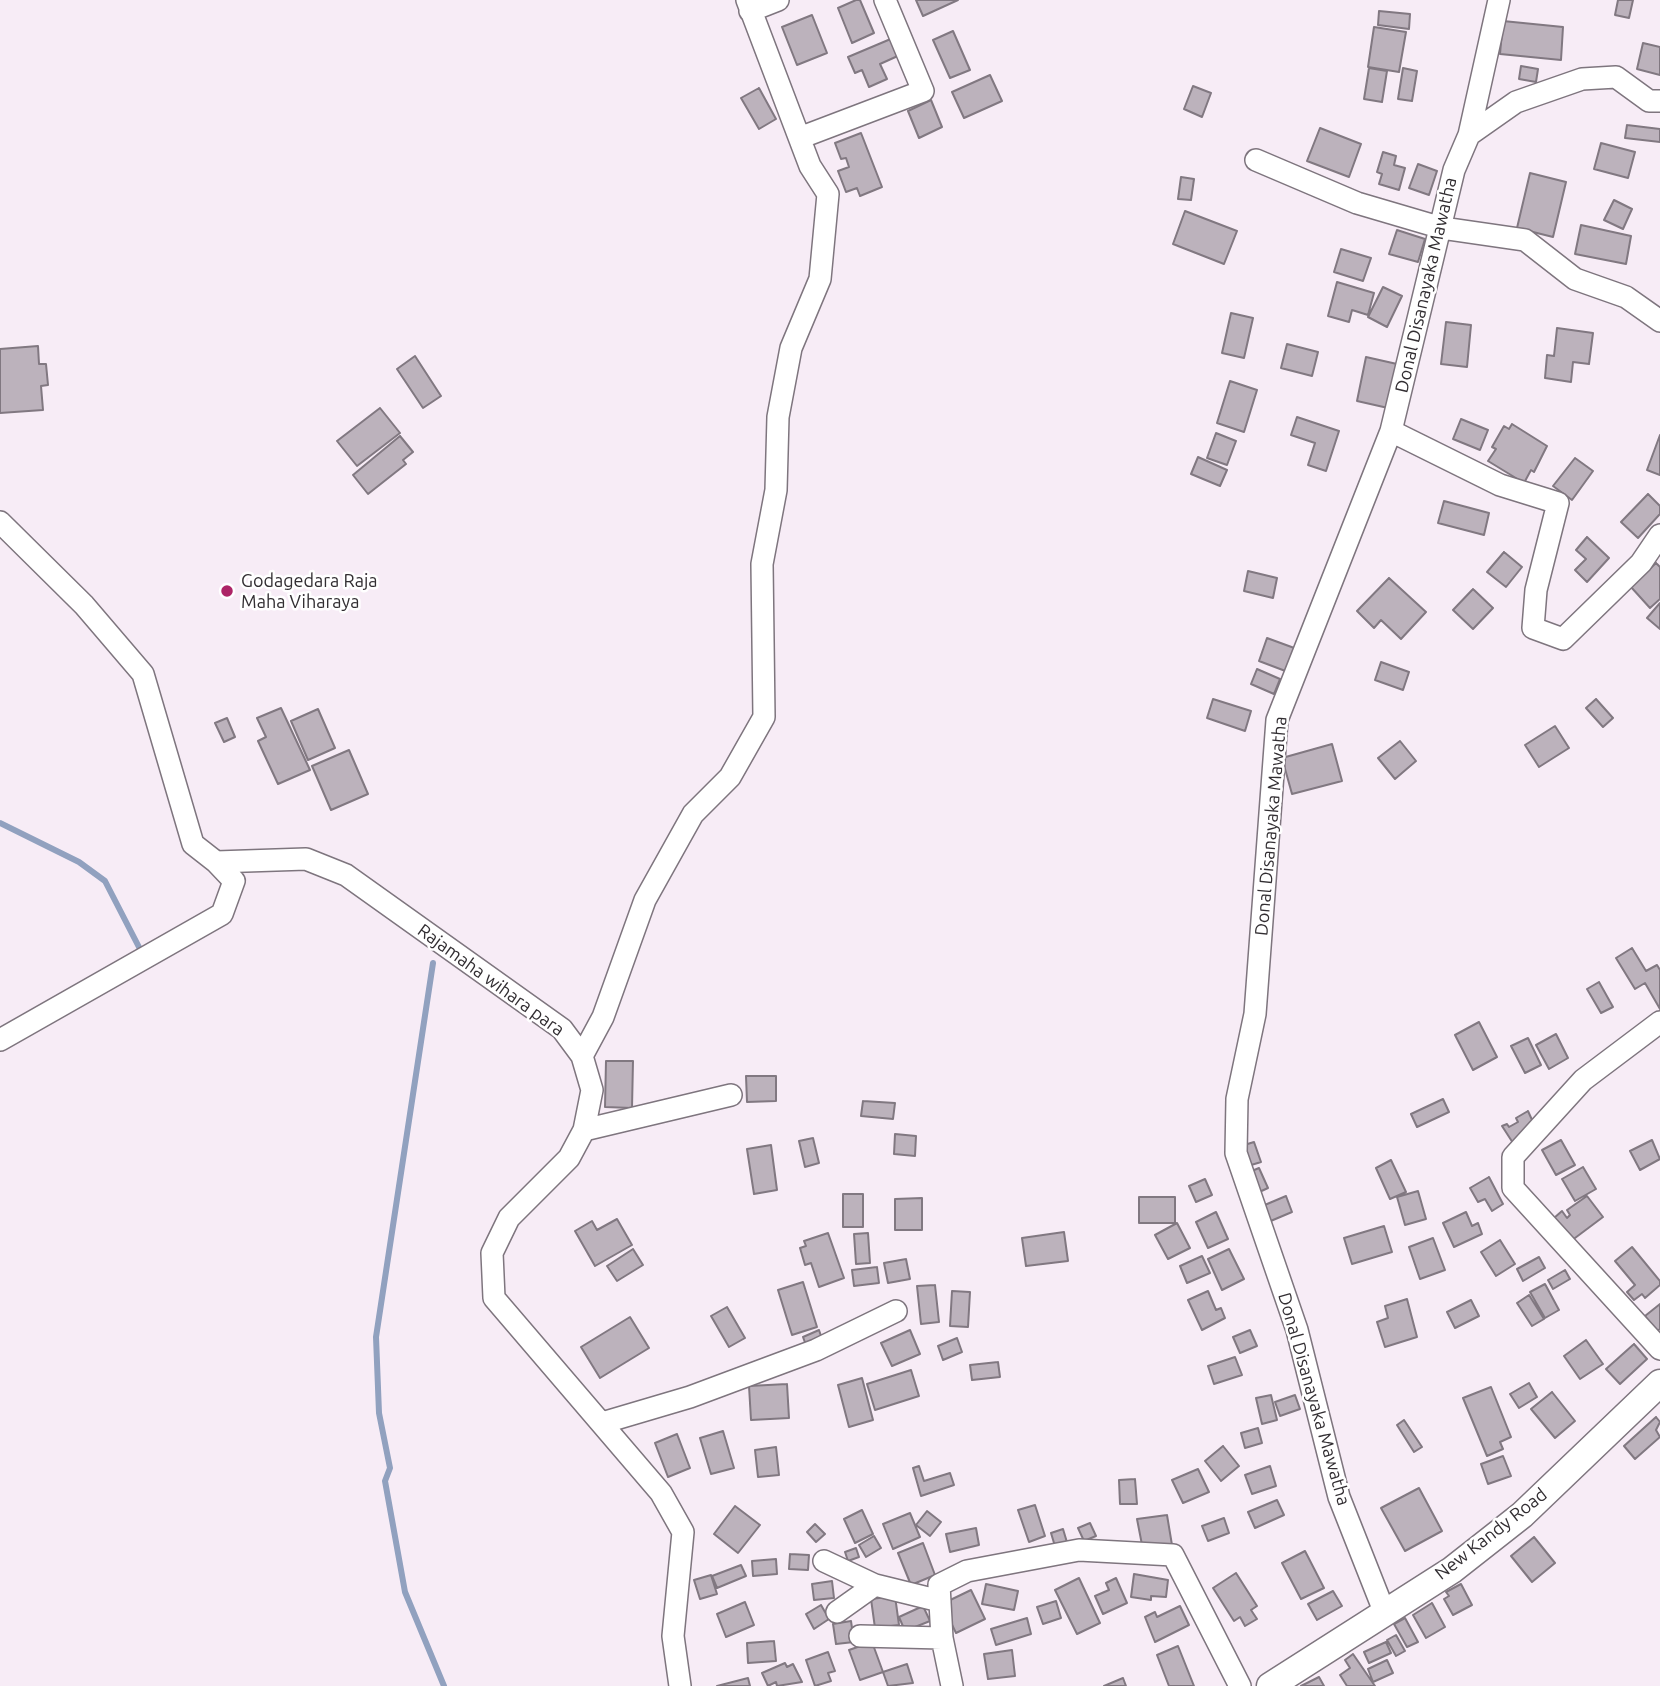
<!DOCTYPE html>
<html>
<head>
<meta charset="utf-8">
<style>
	body { margin:0 }
	canvas { display:block; background:#f7ecf6 }
</style>
</head>
<body>
<canvas width="1660" height="1686"></canvas>
<script>
const g = document.querySelector('canvas').getContext('2d');
g.lineJoin = 'round';
const toPath = rows => new Path2D(rows.map(r => 'M' + r).join(''));
function stroke(path, color, width, dash) { g.strokeStyle = color; g.lineWidth = width; g.lineCap = dash ? 'butt' : 'round'; g.setLineDash(dash || []); g.stroke(path); }
function paint(path, color) { g.fillStyle = color; g.fill(path, 'evenodd'); }
function write(font, color, halo, rows, align = 'center') {
  g.font = font + ' Ubuntu,sans-serif'; g.lineWidth = 5; g.setLineDash([]); g.textBaseline = 'middle'; g.strokeStyle = halo; g.fillStyle = color; for (const [text, x, y, turn = 0] of rows) {
    g.save(); g.translate(x, y); g.rotate((+turn || 0) * Math.PI / 180); g.textAlign = isNaN(turn) ? turn : align; if (halo) g.strokeText(text, 0, 0); g.fillText(text, 0, 0); g.restore();
  }
}
stroke(toPath([
	[0,823,79,862,105,881,142,953],
	[433,963,376,1337,379,1413,390,1468,385,1481,405,1592,444,1686]
]), '#91a1bf', 6);
const building = toPath([
	[856,0,860,0,874,33,852,43,838,8,856,0],
	[916,0,958,0,923,16,916,0],
	[1618,0,1633,0,1629,18,1615,15,1618,0],
	[1379,11,1410,14,1409,29,1378,25,1379,11],
	[812,15,827,53,797,65,782,27,812,15],
	[1503,21,1563,27,1561,60,1500,54,1503,21],
	[1374,27,1406,32,1399,72,1368,67,1374,27],
	[953,31,970,70,950,78,933,40,953,31],
	[893,38,900,55,880,64,887,79,869,87,862,70,855,73,848,57,893,38],
	[1643,43,1660,47,1660,75,1637,69,1643,43],
	[1521,66,1538,69,1536,82,1519,79,1521,66],
	[1369,68,1387,71,1382,102,1364,99,1369,68],
	[1403,68,1417,71,1412,101,1398,99,1403,68],
	[990,75,1002,101,964,118,952,92,990,75],
	[1193,86,1211,93,1202,117,1184,109,1193,86],
	[759,88,776,119,759,129,741,98,759,88],
	[931,100,942,127,919,138,908,111,931,100],
	[1627,125,1660,129,1660,142,1625,138,1627,125],
	[1320,128,1361,144,1349,177,1307,161,1320,128],
	[861,133,882,187,860,196,857,188,846,192,838,171,849,167,846,158,841,159,835,143,861,133],
	[1601,143,1635,152,1628,178,1594,169,1601,143],
	[1383,152,1396,156,1394,165,1405,168,1399,190,1379,184,1382,174,1377,172,1383,152],
	[1418,164,1437,171,1429,195,1409,188,1418,164],
	[1530,173,1566,182,1553,237,1517,228,1530,173],
	[1181,177,1194,179,1191,200,1178,199,1181,177],
	[1614,200,1632,209,1623,229,1604,220,1614,200],
	[1185,211,1237,231,1224,264,1173,244,1185,211],
	[1581,225,1631,236,1626,264,1575,254,1581,225],
	[1397,230,1425,239,1418,262,1389,254,1397,230],
	[1341,249,1371,258,1363,281,1334,272,1341,249],
	[1337,282,1374,293,1368,315,1352,310,1349,322,1328,316,1337,282],
	[1383,287,1402,296,1387,327,1368,317,1383,287],
	[1231,313,1253,318,1244,358,1222,353,1231,313],
	[1446,322,1471,325,1467,367,1441,364,1446,322],
	[1557,328,1593,333,1589,364,1573,362,1571,382,1545,378,1547,355,1554,356,1557,328],
	[1287,344,1318,352,1312,376,1281,368,1287,344],
	[38,346,39,364,46,364,48,385,41,386,43,410,0,413,0,349,38,346],
	[415,356,441,396,423,408,397,369,415,356],
	[1366,357,1397,364,1388,408,1357,401,1366,357],
	[1230,381,1257,390,1244,432,1217,423,1230,381],
	[380,408,400,433,357,466,337,441,380,408],
	[1297,417,1339,431,1326,471,1308,465,1315,443,1291,435,1297,417],
	[1461,419,1488,430,1480,450,1453,439,1461,419],
	[1512,424,1547,446,1534,472,1531,470,1524,483,1488,461,1496,449,1492,447,1504,426,1509,429,1512,424],
	[1216,433,1236,441,1227,465,1207,458,1216,433],
	[1660,435,1660,475,1647,470,1660,435],
	[400,436,413,452,403,460,406,464,368,494,353,475,400,436],
	[1198,457,1227,470,1220,486,1191,474,1198,457],
	[1575,458,1593,471,1572,500,1553,486,1575,458],
	[1648,494,1660,506,1660,514,1638,538,1621,522,1648,494],
	[1444,501,1489,513,1484,535,1438,523,1444,501],
	[1587,537,1609,558,1587,582,1575,570,1586,559,1576,550,1587,537],
	[1504,552,1522,567,1506,587,1487,572,1504,552],
	[1656,563,1660,567,1660,599,1650,608,1631,587,1656,563],
	[1248,571,1277,578,1273,598,1244,591,1248,571],
	[1389,578,1426,612,1401,639,1381,620,1374,628,1357,611,1389,578],
	[1473,589,1493,608,1473,629,1453,610,1473,589],
	[1660,603,1660,629,1647,618,1660,603],
	[1267,638,1297,649,1288,672,1259,661,1267,638],
	[1381,662,1409,672,1403,690,1375,680,1381,662],
	[1257,669,1280,679,1274,694,1251,684,1257,669],
	[1213,699,1251,711,1245,731,1207,718,1213,699],
	[1596,699,1613,718,1603,727,1586,708,1596,699],
	[281,708,310,770,278,784,258,741,266,737,257,718,281,708],
	[318,709,335,748,308,760,291,721,318,709],
	[227,718,235,737,224,742,215,723,227,718],
	[1555,726,1569,748,1539,767,1525,745,1555,726],
	[1400,741,1416,761,1395,779,1378,758,1400,741],
	[1332,744,1342,781,1292,794,1282,758,1332,744],
	[349,750,368,794,331,810,312,766,349,750],
	[1632,948,1646,971,1657,965,1660,970,1660,1009,1645,983,1635,989,1616,958,1632,948],
	[1599,982,1613,1007,1601,1013,1587,989,1599,982],
	[1479,1022,1497,1057,1473,1070,1455,1035,1479,1022],
	[1556,1034,1568,1058,1549,1069,1536,1045,1556,1034],
	[1528,1038,1541,1065,1525,1073,1511,1046,1528,1038],
	[606,1061,633,1061,632,1108,605,1107,606,1061],
	[746,1076,776,1076,776,1101,747,1102,746,1076],
	[1443,1099,1449,1112,1417,1127,1411,1114,1443,1099],
	[863,1101,895,1103,893,1119,861,1116,863,1101],
	[1528,1111,1537,1131,1513,1143,1502,1126,1507,1124,1509,1127,1518,1122,1516,1118,1528,1111],
	[895,1134,916,1136,915,1156,894,1154,895,1134],
	[813,1138,819,1163,805,1167,799,1141,813,1138],
	[1561,1140,1575,1165,1556,1175,1542,1150,1561,1140],
	[1652,1140,1660,1159,1640,1170,1630,1151,1652,1140],
	[1254,1142,1261,1162,1248,1166,1241,1146,1254,1142],
	[771,1145,777,1190,754,1194,747,1149,771,1145],
	[1391,1160,1406,1192,1390,1199,1376,1168,1391,1160],
	[1583,1167,1596,1189,1575,1201,1562,1179,1583,1167],
	[1259,1168,1268,1188,1255,1194,1247,1173,1259,1168],
	[1489,1177,1503,1204,1492,1211,1485,1199,1478,1202,1470,1188,1489,1177],
	[1205,1179,1212,1195,1196,1202,1189,1186,1205,1179],
	[1418,1191,1426,1219,1405,1225,1397,1197,1418,1191],
	[843,1194,863,1194,863,1227,843,1227,843,1194],
	[1286,1196,1292,1212,1266,1223,1260,1207,1286,1196],
	[1587,1196,1603,1217,1571,1241,1554,1218,1562,1211,1567,1218,1570,1215,1567,1210,1587,1196],
	[1139,1197,1175,1197,1175,1223,1139,1223,1139,1197],
	[922,1198,922,1230,895,1230,895,1199,922,1198],
	[1216,1212,1228,1239,1208,1248,1196,1222,1216,1212],
	[1466,1212,1472,1226,1478,1223,1482,1234,1454,1247,1443,1223,1466,1212],
	[617,1219,632,1245,595,1266,575,1231,592,1221,597,1230,617,1219],
	[1177,1223,1190,1248,1168,1259,1155,1235,1177,1223],
	[1384,1226,1392,1252,1352,1264,1344,1238,1384,1226],
	[1064,1232,1068,1261,1026,1266,1022,1238,1064,1232],
	[828,1233,844,1278,819,1287,811,1263,805,1265,800,1248,806,1246,804,1241,828,1233],
	[868,1233,870,1263,856,1264,854,1234,868,1233],
	[1433,1238,1445,1270,1420,1279,1409,1247,1433,1238],
	[1500,1240,1515,1264,1496,1276,1481,1252,1500,1240],
	[1632,1247,1660,1281,1660,1285,1645,1298,1642,1294,1634,1300,1627,1292,1635,1285,1615,1261,1632,1247],
	[633,1249,643,1265,617,1281,607,1266,633,1249],
	[1229,1249,1244,1279,1222,1290,1208,1259,1229,1249],
	[1202,1256,1210,1273,1187,1283,1180,1266,1202,1256],
	[1539,1257,1545,1268,1523,1281,1517,1269,1539,1257],
	[906,1259,910,1279,888,1283,884,1263,906,1259],
	[877,1267,879,1283,854,1286,852,1270,877,1267],
	[1565,1270,1570,1279,1553,1289,1548,1280,1565,1270],
	[803,1282,817,1327,792,1335,778,1290,803,1282],
	[1545,1284,1559,1310,1545,1318,1530,1292,1545,1284],
	[935,1285,939,1322,921,1324,917,1286,935,1285],
	[952,1291,970,1292,968,1327,950,1326,952,1291],
	[1208,1291,1216,1310,1221,1308,1225,1318,1202,1330,1188,1300,1208,1291],
	[1529,1295,1544,1319,1532,1326,1517,1303,1529,1295],
	[1407,1299,1417,1337,1385,1347,1377,1322,1388,1318,1385,1306,1407,1299],
	[1471,1300,1479,1316,1455,1328,1447,1312,1471,1300],
	[1660,1304,1660,1329,1657,1331,1645,1316,1660,1304],
	[727,1307,745,1338,729,1347,711,1316,727,1307],
	[630,1317,649,1348,600,1378,581,1347,630,1317],
	[819,1330,823,1342,807,1348,803,1337,819,1330],
	[910,1330,920,1354,892,1366,881,1343,910,1330],
	[1250,1330,1257,1346,1240,1353,1233,1337,1250,1330],
	[957,1338,962,1352,943,1360,938,1346,957,1338],
	[1586,1340,1603,1364,1580,1379,1564,1356,1586,1340],
	[1634,1344,1647,1359,1620,1384,1606,1369,1634,1344],
	[1235,1357,1242,1375,1214,1384,1208,1366,1235,1357],
	[998,1362,1000,1377,972,1380,970,1365,998,1362],
	[911,1370,919,1396,875,1410,867,1384,911,1370],
	[862,1378,873,1420,849,1427,838,1385,862,1378],
	[1529,1383,1537,1397,1519,1408,1510,1394,1529,1383],
	[787,1384,789,1418,751,1420,749,1386,787,1384],
	[1491,1387,1511,1437,1500,1442,1503,1449,1487,1456,1463,1398,1491,1387],
	[1552,1392,1575,1421,1555,1438,1531,1409,1552,1392],
	[1271,1395,1277,1420,1262,1424,1256,1398,1271,1395],
	[1295,1395,1300,1409,1280,1416,1275,1402,1295,1395],
	[1656,1417,1660,1422,1656,1430,1660,1437,1635,1459,1624,1446,1656,1417],
	[1404,1420,1422,1447,1414,1452,1397,1425,1404,1420],
	[1258,1428,1262,1443,1245,1448,1241,1433,1258,1428],
	[723,1431,734,1468,711,1474,700,1438,723,1431],
	[677,1434,690,1468,668,1477,655,1443,677,1434],
	[1223,1446,1239,1466,1221,1481,1205,1461,1223,1446],
	[776,1447,779,1475,758,1477,755,1450,776,1447],
	[1503,1456,1511,1476,1488,1484,1481,1464,1503,1456],
	[919,1466,924,1481,950,1473,954,1485,921,1496,913,1468,919,1466],
	[1270,1466,1276,1486,1252,1494,1245,1475,1270,1466],
	[1198,1469,1209,1492,1183,1503,1172,1480,1198,1469],
	[1135,1479,1137,1504,1120,1504,1119,1480,1135,1479],
	[1419,1488,1442,1531,1405,1551,1381,1508,1419,1488],
	[1277,1500,1284,1515,1255,1528,1248,1512,1277,1500],
	[1035,1505,1045,1536,1029,1542,1018,1510,1035,1505],
	[735,1506,760,1525,738,1553,714,1534,735,1506],
	[862,1510,873,1534,855,1543,844,1519,862,1510],
	[927,1511,941,1522,930,1536,916,1525,927,1511],
	[910,1513,920,1537,893,1549,883,1524,910,1513],
	[1167,1515,1172,1545,1143,1550,1137,1519,1167,1515],
	[1224,1518,1229,1533,1208,1541,1202,1526,1224,1518],
	[1090,1523,1096,1536,1084,1541,1078,1528,1090,1523],
	[815,1524,825,1534,816,1542,807,1532,815,1524],
	[976,1528,979,1545,950,1552,946,1534,976,1528],
	[1063,1529,1069,1549,1057,1553,1051,1533,1063,1529],
	[874,1536,881,1548,866,1557,859,1545,874,1536],
	[1534,1537,1555,1563,1532,1582,1511,1556,1534,1537],
	[923,1543,935,1575,911,1585,898,1553,923,1543],
	[856,1548,859,1557,848,1561,845,1552,856,1548],
	[1305,1551,1324,1588,1301,1599,1282,1563,1305,1551],
	[790,1554,809,1555,808,1570,789,1569,790,1554],
	[776,1559,777,1574,753,1576,752,1561,776,1559],
	[741,1565,746,1576,717,1588,712,1576,741,1565],
	[1236,1573,1257,1606,1251,1610,1257,1619,1245,1626,1240,1617,1234,1621,1213,1588,1236,1573],
	[1134,1574,1168,1580,1166,1597,1151,1596,1151,1600,1131,1597,1134,1574],
	[711,1575,717,1594,700,1599,694,1580,711,1575],
	[1079,1578,1100,1623,1077,1634,1055,1590,1079,1578],
	[1116,1578,1127,1603,1103,1614,1095,1596,1109,1590,1106,1583,1116,1578],
	[832,1581,834,1598,814,1600,812,1584,832,1581],
	[986,1584,1018,1591,1014,1610,982,1604,986,1584],
	[1461,1584,1472,1605,1453,1615,1444,1599,1449,1596,1446,1592,1461,1584],
	[971,1590,985,1619,956,1633,942,1604,971,1590],
	[1333,1591,1342,1606,1317,1620,1308,1604,1333,1591],
	[895,1596,899,1625,875,1628,871,1599,895,1596],
	[1056,1601,1061,1618,1043,1624,1037,1607,1056,1601],
	[745,1602,754,1625,726,1637,717,1614,745,1602],
	[1432,1603,1445,1627,1426,1638,1413,1615,1432,1603],
	[821,1605,829,1619,814,1629,806,1614,821,1605],
	[923,1606,930,1621,905,1631,899,1617,923,1606],
	[1180,1606,1189,1625,1155,1642,1145,1617,1155,1612,1157,1617,1180,1606],
	[1027,1618,1031,1634,996,1645,991,1629,1027,1618],
	[1405,1618,1418,1642,1407,1647,1394,1624,1405,1618],
	[851,1621,854,1642,836,1644,833,1624,851,1621],
	[1396,1635,1405,1651,1396,1656,1387,1640,1396,1635],
	[774,1641,776,1661,748,1663,747,1643,774,1641],
	[872,1642,883,1672,860,1680,849,1650,872,1642],
	[1386,1642,1391,1653,1369,1663,1364,1652,1386,1642],
	[1178,1646,1194,1686,1169,1686,1157,1655,1178,1646],
	[1012,1650,1015,1676,988,1679,984,1654,1012,1650],
	[828,1652,835,1671,828,1673,831,1681,815,1686,806,1660,828,1652],
	[1353,1654,1375,1686,1347,1686,1340,1675,1350,1668,1345,1660,1353,1654],
	[1387,1660,1393,1673,1373,1682,1368,1669,1387,1660],
	[785,1663,787,1667,793,1664,802,1682,777,1686,776,1682,768,1686,762,1673,785,1663],
	[907,1664,913,1683,888,1686,883,1672,907,1664],
	[1319,1677,1324,1686,1301,1686,1319,1677],
	[748,1678,750,1686,717,1686,748,1678],
	[1123,1678,1126,1686,1104,1686,1123,1678]
]);
paint(building, '#bcb2bc');
stroke(building, '#817881', 2);
const minor = toPath([
	[750,11,778,0],
	[1469,135,1499,0],
	[802,137,923,91,885,0],
	[1256,160,1357,203,1442,228,1525,240,1575,279,1626,297,1660,321],
	[1391,431,1500,485,1558,503,1536,590,1533,628,1563,639,1641,563,1660,535],
	[0,522,84,605,143,674,193,844,216,862,306,859,346,875,562,1029,582,1056,592,1090,584,1130,569,1158,509,1218,492,1253,494,1298,661,1493,683,1532,673,1636,680,1686],
	[1660,1022,1583,1080,1513,1157,1513,1188,1660,1349],
	[0,1040,222,914,234,881,216,862],
	[582,1056,603,1017,645,900,693,814,730,777,764,717,762,564,776,490,778,417,791,348,820,279,828,194,810,166,747,0],
	[584,1130,731,1095],
	[602,1423,690,1397,816,1350,896,1311],
	[824,1561,875,1585,940,1601],
	[1384,1611,1339,1497,1297,1330,1236,1153,1237,1099,1255,1014,1277,720,1391,431,1454,170,1469,135,1516,102,1582,79,1616,77,1649,101,1660,101],
	[837,1612,875,1585],
	[860,1636,942,1638],
	[952,1686,942,1638,939,1585,967,1571,1079,1550,1173,1555,1240,1686]
]);
const major = toPath([
	[1270,1686,1452,1570,1522,1515,1660,1383]
]);
stroke(minor, '#7e757e', 24);
stroke(major, '#7e757e', 29);
stroke(minor, '#fff', 21);
stroke(major, '#fff', 26);
for (const [x, y, r, color] of [
	[227,591,7,"#ad2467"]
]) { const dot = new Path2D(); dot.arc(x, y, r, 0, 2 * Math.PI); g.fillStyle = color; g.fill(dot); stroke(dot, '#fff', 2.5); }
write('18px', '#322e32', '#fff', [
	["Donal Disanayaka Mawatha",1426,285,-77],
	["Donal Disanayaka Mawatha",1271,826,-85],
	["Rajamaha wihara para",491,980,36],
	["Donal Disanayaka Mawatha",1314,1399,74],
	["New Kandy Road",1491,1534,-38]
]);
write('18px', '#322e32', '#fff', [
	["Godagedara Raja",241,581],
	["Maha Viharaya",241,602]
], 'left');
</script>
</body>
</html>
